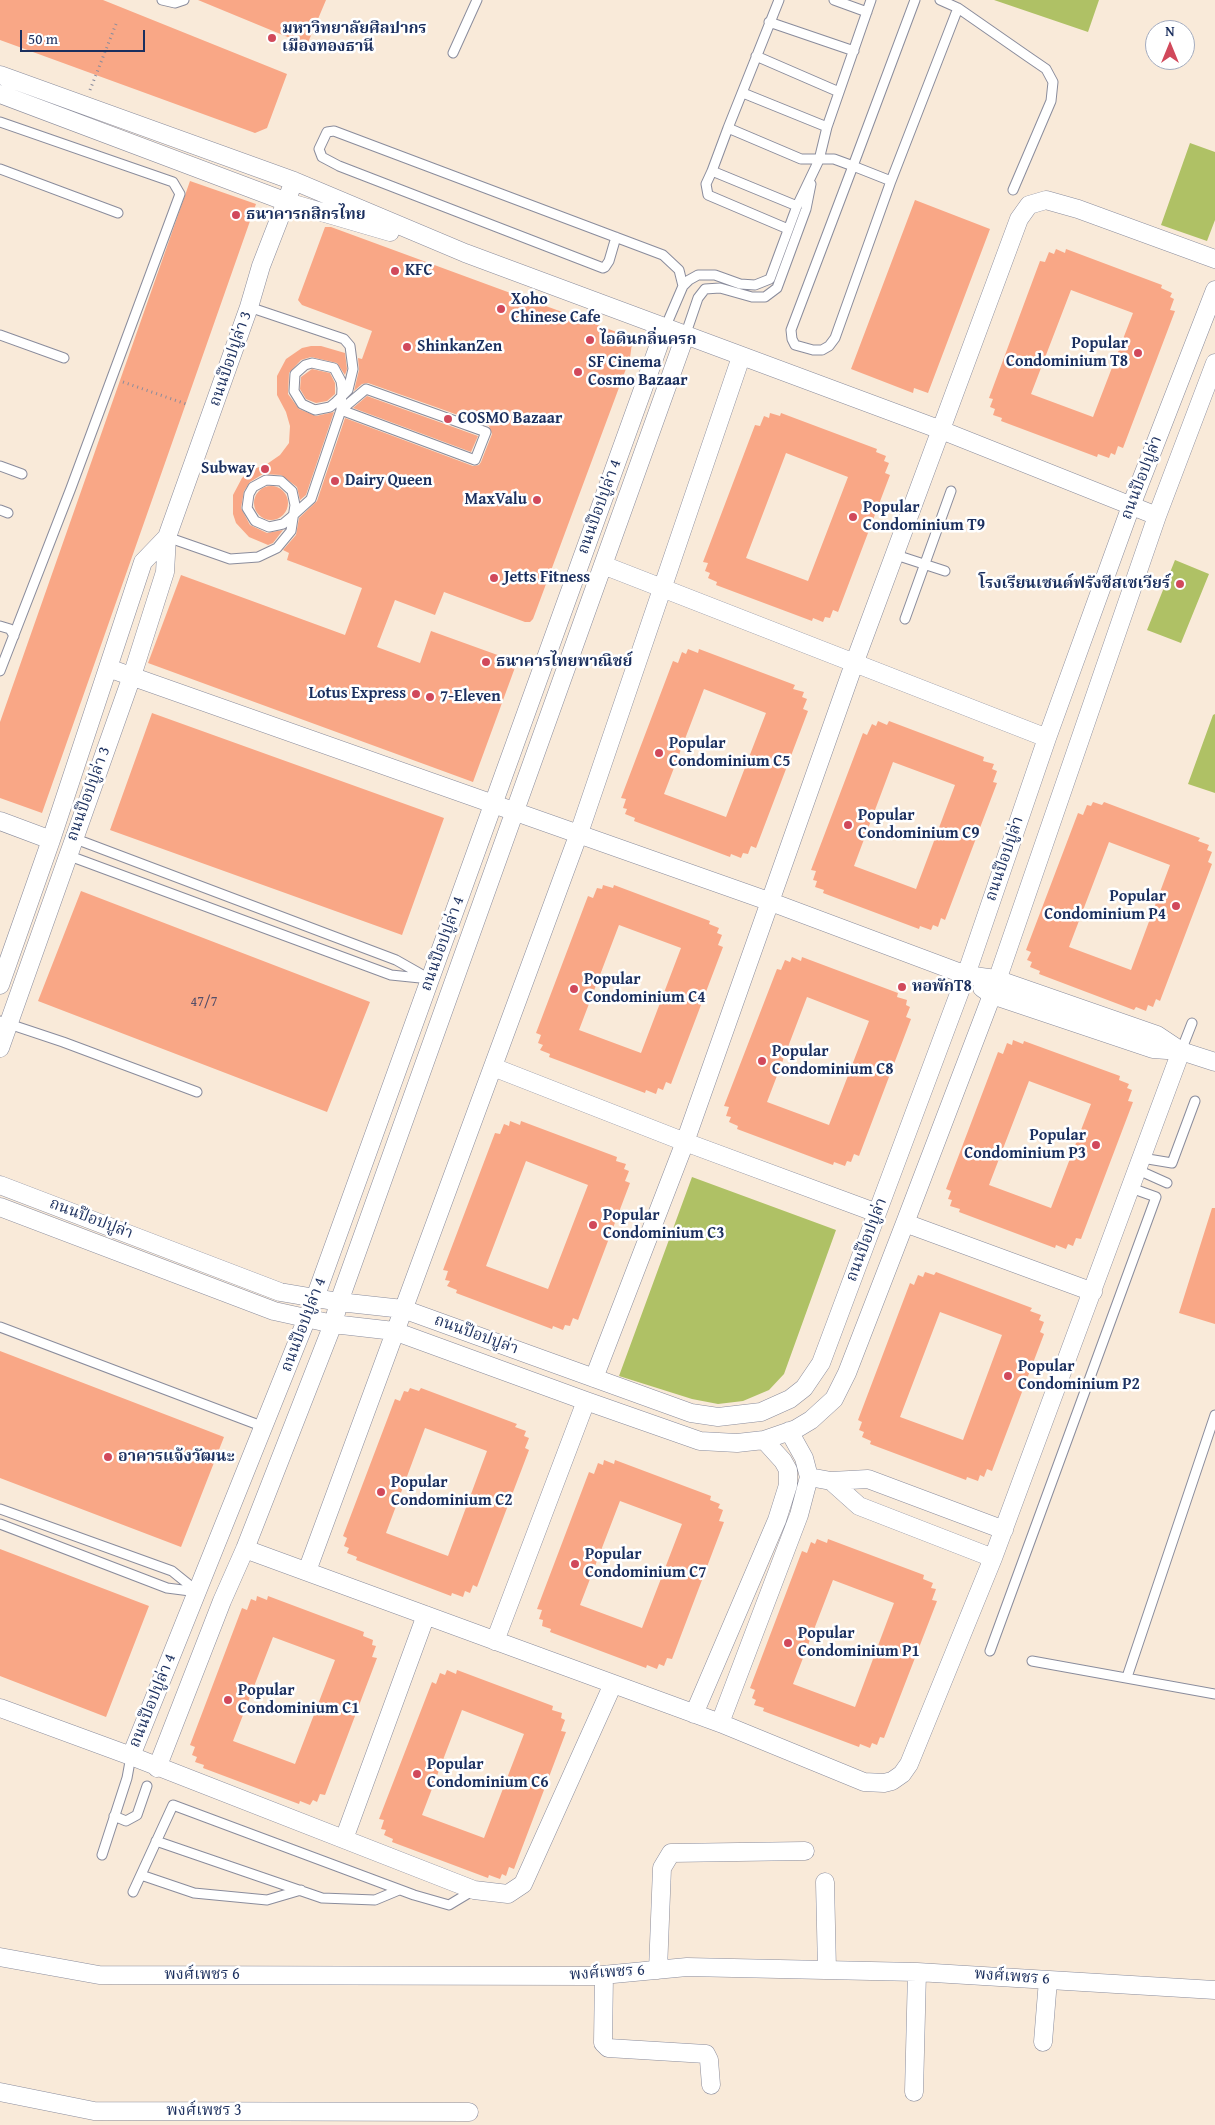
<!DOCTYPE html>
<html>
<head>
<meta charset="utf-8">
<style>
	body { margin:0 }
	#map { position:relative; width:1215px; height:2125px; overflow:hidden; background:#f9ead9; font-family:"Gentium Book Plus",serif }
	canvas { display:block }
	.north { position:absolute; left:1145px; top:20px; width:50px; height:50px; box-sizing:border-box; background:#fff; border:1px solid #a4acbf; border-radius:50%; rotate:0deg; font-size:14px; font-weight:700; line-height:20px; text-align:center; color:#1b2f5e }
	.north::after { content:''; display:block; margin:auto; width:18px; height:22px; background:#d1495b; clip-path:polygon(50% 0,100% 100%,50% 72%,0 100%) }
	.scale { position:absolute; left:20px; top:30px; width:125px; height:22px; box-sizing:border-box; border:2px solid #1b2f5e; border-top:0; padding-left:6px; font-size:15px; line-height:18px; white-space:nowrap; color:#1b2f5e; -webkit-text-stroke:4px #fff; paint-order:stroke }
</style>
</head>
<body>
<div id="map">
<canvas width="1215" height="2125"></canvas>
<div class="north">N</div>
<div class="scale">50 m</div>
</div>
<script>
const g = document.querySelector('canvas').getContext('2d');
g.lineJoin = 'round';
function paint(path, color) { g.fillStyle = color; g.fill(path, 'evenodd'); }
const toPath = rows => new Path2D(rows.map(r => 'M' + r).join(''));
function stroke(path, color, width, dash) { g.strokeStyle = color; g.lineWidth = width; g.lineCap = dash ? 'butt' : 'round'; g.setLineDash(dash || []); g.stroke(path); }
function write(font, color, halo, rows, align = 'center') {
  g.font = font + ' "Gentium Book Plus","Noto Serif Thai",serif'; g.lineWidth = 5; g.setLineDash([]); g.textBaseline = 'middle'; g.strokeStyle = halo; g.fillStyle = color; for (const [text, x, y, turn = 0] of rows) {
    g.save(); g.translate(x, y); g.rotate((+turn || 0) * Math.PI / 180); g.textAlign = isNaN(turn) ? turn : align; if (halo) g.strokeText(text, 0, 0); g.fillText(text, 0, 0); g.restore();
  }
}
paint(toPath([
	[994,0,1099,0,1088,32],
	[1190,143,1215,152,1215,220,1207,241,1161,225],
	[1175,560,1209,574,1181,643,1147,630],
	[1215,714,1215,793,1188,784,1213,715],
	[692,1177,836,1230,784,1374,769,1390,743,1401,718,1404,692,1399,619,1376]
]), '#afc165');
paint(toPath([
	[0,0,103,0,287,74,267,128,255,133,0,40],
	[198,0,326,0,307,45],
	[190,181,256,204,42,813,0,798,0,722],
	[915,200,990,229,928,393,914,388,913,393,851,369],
	[325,227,331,227,622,334,632,343,630,358,533,619,530,622,525,622,444,592,435,615,395,600,377,647,420,663,431,631,517,662,473,782,148,663,181,575,345,635,362,588,287,560,289,553,283,550,296,535,299,518,317,501,345,418,473,466,479,465,481,462,492,434,489,426,368,383,362,384,354,391,359,370,358,358,362,359,372,331,302,305,298,300],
	[1056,249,1065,253,1066,249,1162,285,1161,288,1172,293,1170,297,1174,299,1170,310,1175,311,1123,448,1118,446,1115,455,1111,453,1109,458,1098,454,1097,457,1001,421,1002,418,993,415,995,409,990,407,993,399,989,398,1040,261,1045,262,1049,252,1054,254],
	[1071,290,1133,313,1093,417,1031,394],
	[311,346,321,346,345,353,347,369,345,375,337,363,311,357,301,360,289,373,288,394,299,409,316,416,334,412,306,495,300,500,297,487,281,475,263,474,250,482,244,491,241,508,250,525,267,533,283,530,273,543,268,545,249,537,236,523,233,514,233,495,242,478,249,471,267,464,280,455,289,443,290,426,286,412,277,395,277,376,286,359,302,348],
	[312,369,330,373,335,383,335,394,327,401,316,403,306,399,300,389,301,377],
	[367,396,478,436,471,452,353,408],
	[770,413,780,416,781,413,877,449,876,452,886,456,884,461,889,463,885,473,890,475,838,612,833,610,830,618,825,617,823,622,813,618,812,621,716,585,717,582,708,578,710,573,705,571,708,563,703,562,755,425,760,426,764,416,769,418],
	[786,453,848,477,808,581,746,558],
	'254 503a17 17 0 1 1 34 0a17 17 0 1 1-34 0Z',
	[688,649,698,653,699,649,795,685,793,689,804,692,802,697,807,699,803,709,808,711,756,848,751,846,748,854,743,853,741,858,731,854,730,857,634,821,635,818,625,814,627,809,623,808,626,799,621,798,673,661,678,663,682,652,686,654],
	[704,689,766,713,726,817,664,794],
	[152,713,444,818,402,935,110,830],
	[878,721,887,725,889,721,984,757,983,761,994,764,992,769,997,771,993,782,997,783,945,920,941,918,938,927,933,925,931,930,920,926,919,929,823,893,824,890,815,887,817,881,813,880,816,871,811,870,863,733,867,735,872,724,876,726],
	[893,762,955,785,916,889,854,866],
	[1093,802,1102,805,1104,802,1200,838,1198,841,1209,845,1207,850,1212,852,1208,862,1212,864,1160,1001,1156,999,1153,1007,1148,1005,1146,1011,1136,1007,1134,1010,1039,974,1040,971,1030,967,1032,962,1027,960,1031,952,1026,950,1078,813,1083,815,1087,805,1091,806],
	[1109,842,1170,865,1131,970,1069,947],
	[603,885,613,888,614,885,710,921,709,924,719,928,717,933,722,935,718,945,723,947,671,1084,666,1082,663,1090,658,1088,656,1094,646,1090,645,1093,549,1057,550,1054,540,1050,543,1045,538,1043,541,1035,536,1033,588,896,593,898,597,888,602,889],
	[619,925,681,948,641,1053,579,1030],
	[81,891,370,1002,327,1112,38,1001],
	[792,957,801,961,802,957,898,993,897,997,907,1000,906,1005,910,1007,906,1017,911,1019,859,1156,854,1154,851,1162,847,1161,845,1166,834,1162,833,1165,737,1129,738,1126,729,1122,731,1117,726,1116,729,1107,724,1106,777,969,781,970,785,960,790,962],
	[807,997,869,1021,829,1125,767,1102],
	[1013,1040,1023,1044,1024,1041,1120,1076,1119,1080,1129,1084,1127,1088,1132,1090,1128,1101,1133,1102,1081,1239,1076,1238,1073,1246,1068,1244,1066,1249,1056,1245,1055,1248,959,1212,960,1209,950,1206,952,1200,948,1199,951,1191,946,1189,998,1052,1003,1054,1007,1043,1012,1045],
	[1029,1081,1091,1104,1051,1208,989,1185],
	[510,1121,520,1125,521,1121,617,1157,616,1161,626,1164,624,1169,629,1171,625,1181,630,1183,578,1320,573,1318,570,1326,565,1325,563,1330,553,1326,552,1329,456,1293,457,1290,447,1286,450,1281,445,1280,448,1271,443,1270,495,1133,500,1134,504,1124,509,1126],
	[526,1161,588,1185,548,1289,486,1266],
	[1212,1208,1215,1208,1215,1324,1179,1313],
	[925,1272,934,1275,936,1272,1032,1308,1030,1311,1041,1315,1039,1320,1044,1322,1040,1332,1044,1334,992,1471,987,1469,984,1477,980,1475,978,1481,967,1477,966,1480,870,1444,871,1441,862,1437,864,1432,859,1430,862,1422,858,1420,910,1283,914,1285,918,1275,923,1277],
	[940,1312,1002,1335,963,1440,900,1417],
	[0,1351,224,1437,181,1547,0,1478],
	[410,1388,419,1391,421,1388,517,1424,515,1427,526,1431,524,1436,529,1438,525,1448,529,1450,477,1587,473,1585,470,1593,465,1591,463,1597,452,1593,451,1596,356,1560,357,1557,347,1553,349,1548,344,1546,347,1538,343,1536,395,1399,400,1401,404,1391,408,1392],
	[425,1428,487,1451,448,1556,386,1533],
	[604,1460,614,1464,615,1460,711,1496,710,1500,720,1504,718,1508,723,1510,719,1521,724,1522,672,1659,667,1658,664,1666,659,1664,657,1669,647,1665,646,1668,550,1632,551,1629,542,1626,543,1620,539,1619,542,1610,537,1609,589,1472,594,1474,598,1463,603,1465],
	[620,1501,682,1524,642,1628,580,1605],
	[817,1539,827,1543,828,1539,924,1575,923,1579,933,1583,931,1588,936,1589,932,1600,937,1601,884,1738,880,1737,877,1745,872,1743,870,1748,860,1744,859,1747,763,1711,764,1708,754,1705,756,1700,752,1698,755,1690,750,1688,802,1551,807,1553,811,1542,815,1544],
	[833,1580,894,1603,855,1707,793,1684],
	[0,1549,149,1606,106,1717,0,1676],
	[257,1596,267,1600,268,1596,364,1632,363,1636,373,1640,372,1645,376,1646,372,1657,377,1658,325,1795,320,1794,317,1802,313,1800,310,1805,300,1801,299,1804,203,1768,204,1765,195,1762,197,1757,192,1755,195,1747,190,1745,242,1608,247,1610,251,1599,256,1601],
	[273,1637,335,1660,295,1764,233,1741],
	[447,1670,456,1674,457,1670,553,1706,552,1710,562,1713,561,1718,565,1720,561,1731,566,1732,514,1869,509,1867,506,1876,502,1874,500,1879,489,1875,488,1878,392,1842,393,1839,384,1835,386,1830,381,1829,384,1820,379,1819,432,1682,436,1684,440,1673,445,1675],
	[462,1710,524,1734,484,1838,422,1815]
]), '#f9a786');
const lane = toPath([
	[162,0,175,3,184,0],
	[834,0,867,12],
	[940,0,958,8,1027,56,1046,69,1053,82,1051,101,1013,190],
	[769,22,854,51],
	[453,53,477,0],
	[756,56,839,92],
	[743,93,827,127],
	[0,122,173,182,180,194,71,488,0,671],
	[728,128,779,0],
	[0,169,118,213],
	[712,171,706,184,708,195,788,229],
	[891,181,958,8],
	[797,206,712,171,728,128,801,159,834,159,853,166,891,181,835,338,829,346,822,350,813,350,795,345,792,339,791,330,853,166,915,0],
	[616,237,609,261,605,267,603,268,339,166,322,157,319,149,327,132,334,131,663,255,679,270,683,286],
	[665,328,683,286,689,280,698,275,715,275,740,284,755,285,770,279,797,206,819,160,827,127,871,0],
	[0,335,64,358],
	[685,336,698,298,705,289,720,288,752,297,765,297,777,288,806,209,811,184],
	[366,389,486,432,475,460,341,410,366,389],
	[0,466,22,474],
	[0,510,8,513],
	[167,537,230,559,258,557,277,548,291,531,295,505,292,491,281,481,266,480,253,487,249,494,247,508,255,521,269,527,283,524,289,519,311,499,341,410,342,388,341,381,334,368,312,363,305,365,295,374,294,391,302,404,315,410,330,407,336,402,348,390,353,369,350,346,344,339,249,307],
	[896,555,945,571],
	[905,619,951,491],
	[0,626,10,629,14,636],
	[73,838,396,960,426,977],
	[67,855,391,975,430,979],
	[0,1021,63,1042,197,1092],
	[1181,1051,1192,1023],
	[1142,1158,1172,1163,1195,1101],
	[1138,1170,1167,1183],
	[0,1327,264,1427],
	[0,1509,172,1571,198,1592],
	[0,1524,167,1588,198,1592],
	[990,1651,1156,1197,1131,1188],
	[1032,1661,1215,1694],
	[1127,1677,1215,1415],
	[114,1816,126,1821,137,1815,147,1786],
	[156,1841,322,1898,375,1900,399,1890],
	[102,1855,127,1778,131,1756],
	[141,1875,194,1893,267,1900,301,1890],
	[133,1892,173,1805,414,1895,449,1905,474,1890]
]);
const street = toPath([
	[0,75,294,181,465,253,941,430,1157,516],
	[0,94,287,202,390,232],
	[603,565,1047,738],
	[108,668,771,902,966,975,996,979,1157,1035,1181,1051],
	[0,821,51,840],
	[0,985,51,840,143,562,167,537],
	[982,988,992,995,1153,1049,1181,1051,1215,1062],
	[0,1048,132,676,165,572,167,537,249,307,261,266,294,181],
	[493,1067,685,1142,877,1213],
	[0,1185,280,1292,339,1302,403,1309,691,1413,718,1417,761,1412,790,1399,804,1388,821,1363,966,975,1047,738,1131,506,1215,290],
	[0,1207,274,1311,333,1324,394,1331,586,1401,700,1441,737,1443,764,1440,796,1429,811,1420,834,1399,847,1373,905,1223,992,995,1157,516,1215,363],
	[905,1223,1093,1292],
	[594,1378,685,1142,854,664,1019,219,1029,205,1046,200,1078,209,1215,259],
	[809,1477,831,1481,868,1479,1004,1530],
	[831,1481,859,1506,993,1558],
	[245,1549,720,1723,864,1782,884,1783,892,1781,902,1774,909,1764,993,1558,1181,1051],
	[307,1571,579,833,741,357],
	[495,1641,586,1401],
	[0,1708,131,1756,474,1890,508,1894,523,1884,613,1684],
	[694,1714,777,1520,788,1485,788,1470,783,1461,764,1440],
	[720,1723,799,1515,809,1477,804,1458,789,1431],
	[131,1756,315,1298,665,328],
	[157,1768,222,1601,245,1549,333,1324,339,1302,685,336],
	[344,1839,426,1615],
	[825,1882,827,1970],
	[0,1957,99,1975,592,1976,687,1967,917,1972,1215,1990],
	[658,1970,662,1868,671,1853,805,1851],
	[604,1975,603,2043,608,2048,706,2054,709,2060,711,2085],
	[1043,2042,1048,1980],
	[0,2092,94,2111,469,2112],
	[914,2092,917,1972]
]);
stroke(lane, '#8a8c9c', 11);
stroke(street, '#8a8c9c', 19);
stroke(toPath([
	[90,90,116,24],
	[123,382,186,404]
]), '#8a8c9c', 3, [1, 4]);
stroke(lane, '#fff', 9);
stroke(street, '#fff', 18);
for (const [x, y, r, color] of [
	[272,38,5,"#d1495b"],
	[236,215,5,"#d1495b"],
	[395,271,5,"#d1495b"],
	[501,309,5,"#d1495b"],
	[590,340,5,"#d1495b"],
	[407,347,5,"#d1495b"],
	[1138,353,5,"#d1495b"],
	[578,372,5,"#d1495b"],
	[448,419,5,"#d1495b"],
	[265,469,5,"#d1495b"],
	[335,481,5,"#d1495b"],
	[537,500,5,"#d1495b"],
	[853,517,5,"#d1495b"],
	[494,578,5,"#d1495b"],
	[1180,584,5,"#d1495b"],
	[486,662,5,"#d1495b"],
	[416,694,5,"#d1495b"],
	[430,697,5,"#d1495b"],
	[659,753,5,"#d1495b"],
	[848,825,5,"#d1495b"],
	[1176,906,5,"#d1495b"],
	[902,987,5,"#d1495b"],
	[574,989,5,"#d1495b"],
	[762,1061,5,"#d1495b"],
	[1096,1145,5,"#d1495b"],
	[593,1225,5,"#d1495b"],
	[1008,1376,5,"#d1495b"],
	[108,1457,5,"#d1495b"],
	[381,1492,5,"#d1495b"],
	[575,1564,5,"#d1495b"],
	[788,1643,5,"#d1495b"],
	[228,1700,5,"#d1495b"],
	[417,1774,5,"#d1495b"]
]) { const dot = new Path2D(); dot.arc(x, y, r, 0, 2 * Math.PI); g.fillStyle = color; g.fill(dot); stroke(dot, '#fff', 2); }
write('14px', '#524d68', null, [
	["47/7",204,1002]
]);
write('bold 16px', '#1b2f5e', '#fff', [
	["มหาวิทยาลัยศิลปากร",282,29],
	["เมืองทองธานี",282,47],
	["ธนาคารกสิกรไทย",246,215],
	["KFC",405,271],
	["Xoho",511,300],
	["Chinese Cafe",511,318],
	["ไอดินกลิ่นครก",600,340],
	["Popular",1128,344,"right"],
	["Condominium T8",1128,362,"right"],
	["ShinkanZen",417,347],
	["SF Cinema",588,363],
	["Cosmo Bazaar",588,381],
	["COSMO Bazaar",458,419],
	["Subway",255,469,"right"],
	["Dairy Queen",345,481],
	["MaxValu",527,500,"right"],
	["Popular",863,508],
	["Condominium T9",863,526],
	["Jetts Fitness",504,578],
	["โรงเรียนเซนต์ฟรังซีสเซเวียร์",1170,584,"right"],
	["ธนาคารไทยพาณิชย์",496,662],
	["Lotus Express",406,694,"right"],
	["7-Eleven",440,697],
	["Popular",669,744],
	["Condominium C5",669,762],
	["Popular",858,816],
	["Condominium C9",858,834],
	["Popular",1166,897,"right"],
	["Condominium P4",1166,915,"right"],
	["Popular",584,980],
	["Condominium C4",584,998],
	["หอพักT8",912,987],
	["Popular",772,1052],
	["Condominium C8",772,1070],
	["Popular",1086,1136,"right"],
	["Condominium P3",1086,1154,"right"],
	["Popular",603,1216],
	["Condominium C3",603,1234],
	["Popular",1018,1367],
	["Condominium P2",1018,1385],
	["อาคารแจ้งวัฒนะ",118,1457],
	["Popular",391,1483],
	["Condominium C2",391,1501],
	["Popular",585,1555],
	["Condominium C7",585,1573],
	["Popular",798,1634],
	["Condominium P1",798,1652],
	["Popular",238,1691],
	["Condominium C1",238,1709],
	["Popular",427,1765],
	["Condominium C6",427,1783]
], 'left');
write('16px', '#1b2f5e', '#fff', [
	["ถนนป๊อปปูล่า 3",231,359,-71],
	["ถนนป๊อปปูล่า",1142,478,-69],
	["ถนนป๊อปปูล่า 4",600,507,-70],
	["ถนนป๊อปปูล่า 3",89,794,-70],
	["ถนนป๊อปปูล่า",1005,859,-71],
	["ถนนป๊อปปูล่า 4",443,944,-70],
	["ถนนป๊อปปูล่า",91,1219,21],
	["ถนนป๊อปปูล่า",867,1240,-69],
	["ถนนป๊อปปูล่า 4",304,1325,-69],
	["ถนนป๊อปปูล่า",476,1335,20],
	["ถนนป๊อปปูล่า 4",153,1701,-68],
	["พงศ์เพชร 6",607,1973,-4],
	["พงศ์เพชร 6",202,1975],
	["พงศ์เพชร 6",1012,1977,4],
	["พงศ์เพชร 3",204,2111]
]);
</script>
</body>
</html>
